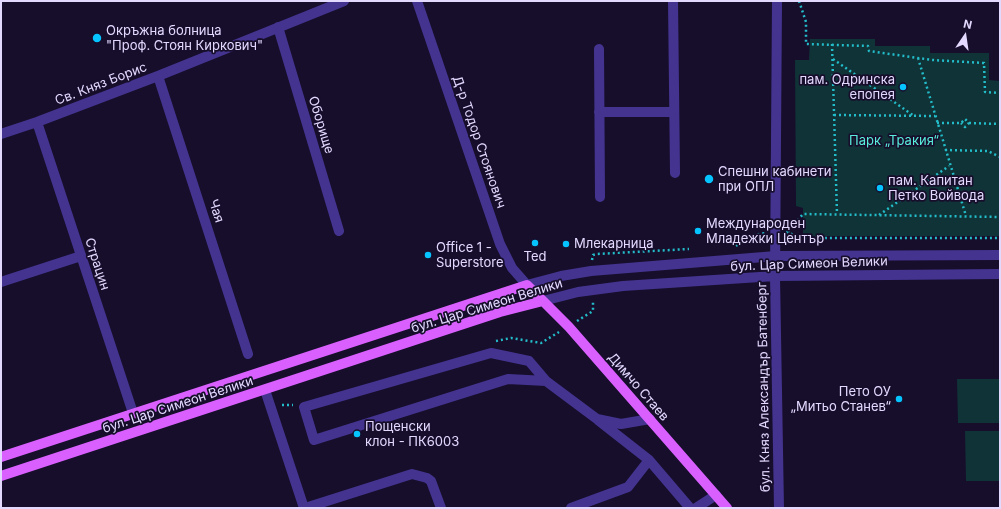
<!DOCTYPE html>
<html>
<head>
<meta charset="utf-8">
<style>
	body { margin:0 }
	#map { position:relative; width:1001px; height:509px; overflow:hidden; background:#170e2c; font-family:Inter,sans-serif }
	canvas { display:block }
	.frame { position:absolute; inset:0; border:2px solid #e3d9ff; pointer-events:none }
	.north { position:absolute; left:945px; top:16px; width:40px; height:40px; -webkit-text-stroke:3px #170e2c; paint-order:stroke; rotate:13deg; font-size:11px; font-weight:700; line-height:16px; text-align:center; color:#e3d9ff }
	.north::after { content:''; display:block; margin:auto; width:14px; height:18px; background:#e3d9ff; clip-path:polygon(50% 0,100% 100%,50% 72%,0 100%) }
</style>
</head>
<body>
<div id="map">
<canvas width="1001" height="509"></canvas>
<div class="frame"></div>
<div class="north">N</div>
</div>
<script>
const g = document.querySelector('canvas').getContext('2d');
g.lineJoin = 'round';
function paint(path, color) { g.fillStyle = color; g.fill(path, 'evenodd'); }
const toPath = rows => new Path2D(rows.map(r => 'M' + r).join(''));
function stroke(path, color, width, dash) { g.strokeStyle = color; g.lineWidth = width; g.lineCap = dash ? 'butt' : 'round'; g.setLineDash(dash || []); g.stroke(path); }
function write(font, color, halo, rows, align = 'center') {
  g.font = font + ' Inter,sans-serif'; g.lineWidth = 3.5; g.setLineDash([]); g.textBaseline = 'middle'; g.strokeStyle = halo; g.fillStyle = color; for (const [text, x, y, turn = 0] of rows) {
    g.save(); g.translate(x, y); g.rotate((+turn || 0) * Math.PI / 180); g.textAlign = isNaN(turn) ? turn : align; if (halo) g.strokeText(text, 0, 0); g.fillText(text, 0, 0); g.restore();
  }
}
paint(toPath([
	[810,39,875,39,875,46,930,46,930,53,989,53,989,80,1000,81,1000,236,803,236,803,208,796,206,795,60,809,60],
	[957,379,1000,379,1000,423,958,423],
	[965,431,1000,431,1000,481,966,481]
]), '#103337');
stroke(toPath([
	[799,1,806,22,806,44,868,46,869,51,932,60,984,63,985,92,1000,93],
	[832,44,837,214],
	[918,58,966,216],
	[833,59,914,116],
	[834,115,935,116],
	[937,123,961,123,965,119,969,123,965,127,961,123],
	[969,123,1000,124],
	[945,150,988,151,1000,157],
	[879,215,949,166],
	[786,232,802,238,1000,238],
	[788,232,803,214,1000,217],
	[736,246,749,236,765,233],
	[592,260,593,255,597,254,689,249],
	[577,321,593,311,593,301],
	[496,341,511,338,541,343,559,332],
	[282,405,293,405]
]), '#23bdc9', 2.5, [2, 3]);
stroke(toPath([
	[417,1,500,244,512,268,527,285,561,276,591,271,776,256,1000,255],
	[673,1,675,173],
	[777,1,775,276,779,508],
	[278,27,339,231],
	[599,49,600,197],
	[158,76,248,354],
	[599,112,674,112],
	[37,122,133,413],
	[1,134,37,122,158,76,344,1],
	[1,282,81,256],
	[543,301,578,292,623,286,775,276,1000,274],
	[546,381,508,379,314,440,304,407,491,353,529,361,546,381,597,419,621,424,650,419],
	[265,390,304,508],
	[598,420,649,460,690,508],
	[305,508,412,474,427,478,431,481,441,508],
	[571,508,628,487,649,460],
	[696,508,716,495]
]), '#443490', 10);
stroke(toPath([
	[1,457,527,285,569,327,727,508],
	[1,476,500,312,543,301]
]), '#d960ff', 10);
for (const [x, y, r, color] of [
	[97,38,5,"#05c4ff"],
	[903,87,4,"#05c4ff"],
	[709,179,5,"#05c4ff"],
	[880,188,4,"#05c4ff"],
	[698,231,4,"#05c4ff"],
	[535,243,4,"#05c4ff"],
	[566,244,4,"#05c4ff"],
	[428,255,4,"#05c4ff"],
	[899,399,4,"#05c4ff"],
	[357,434,4,"#05c4ff"]
]) { const dot = new Path2D(); dot.arc(x, y, r, 0, 2 * Math.PI); g.fillStyle = color; g.fill(dot); stroke(dot, '#170e2c', 1.5); }
write('13px', '#e3d9ff', '#170e2c', [
	["Окръжна болница",106,31],
	["\"Проф. Стоян Киркович\"",106,46],
	["пам. Одринска",895,80,"right"],
	["епопея",895,95,"right"],
	["Спешни кабинети",718,172],
	["при ОПЛ",718,187],
	["пам. Капитан",888,181],
	["Петко Войвода",888,196],
	["Международен",706,224],
	["Младежки Център",706,239],
	["Млекарница",574,244],
	["Office 1 -",436,248],
	["Superstore",436,263],
	["Ted",535,257,"center"],
	["Пето ОУ",891,392,"right"],
	["„Митьо Станев“",891,407,"right"],
	["Пощенски",365,427],
	["клон - ПК6003",365,442]
], 'left');
write('13px', '#e3d9ff', '#170e2c', [
	["Св. Княз Борис",101,84,-21],
	["Оборище",321,125,73],
	["Д-р Тодор Стоянович",479,142,71],
	["Чая",216,211,72],
	["Страцин",97,264,72],
	["бул. Цар Симеон Велики",809,264,-2],
	["бул. Цар Симеон Велики",487,306,-17],
	["Димчо Стаев",638,387,49],
	["бул. Княз Александър Батенберг",764,387,-91],
	["бул. Цар Симеон Велики",178,405,-18]
]);
write('13px', '#58eddc', '#170e2c', [
	["Парк „Тракия“",894,141]
]);
</script>
</body>
</html>
